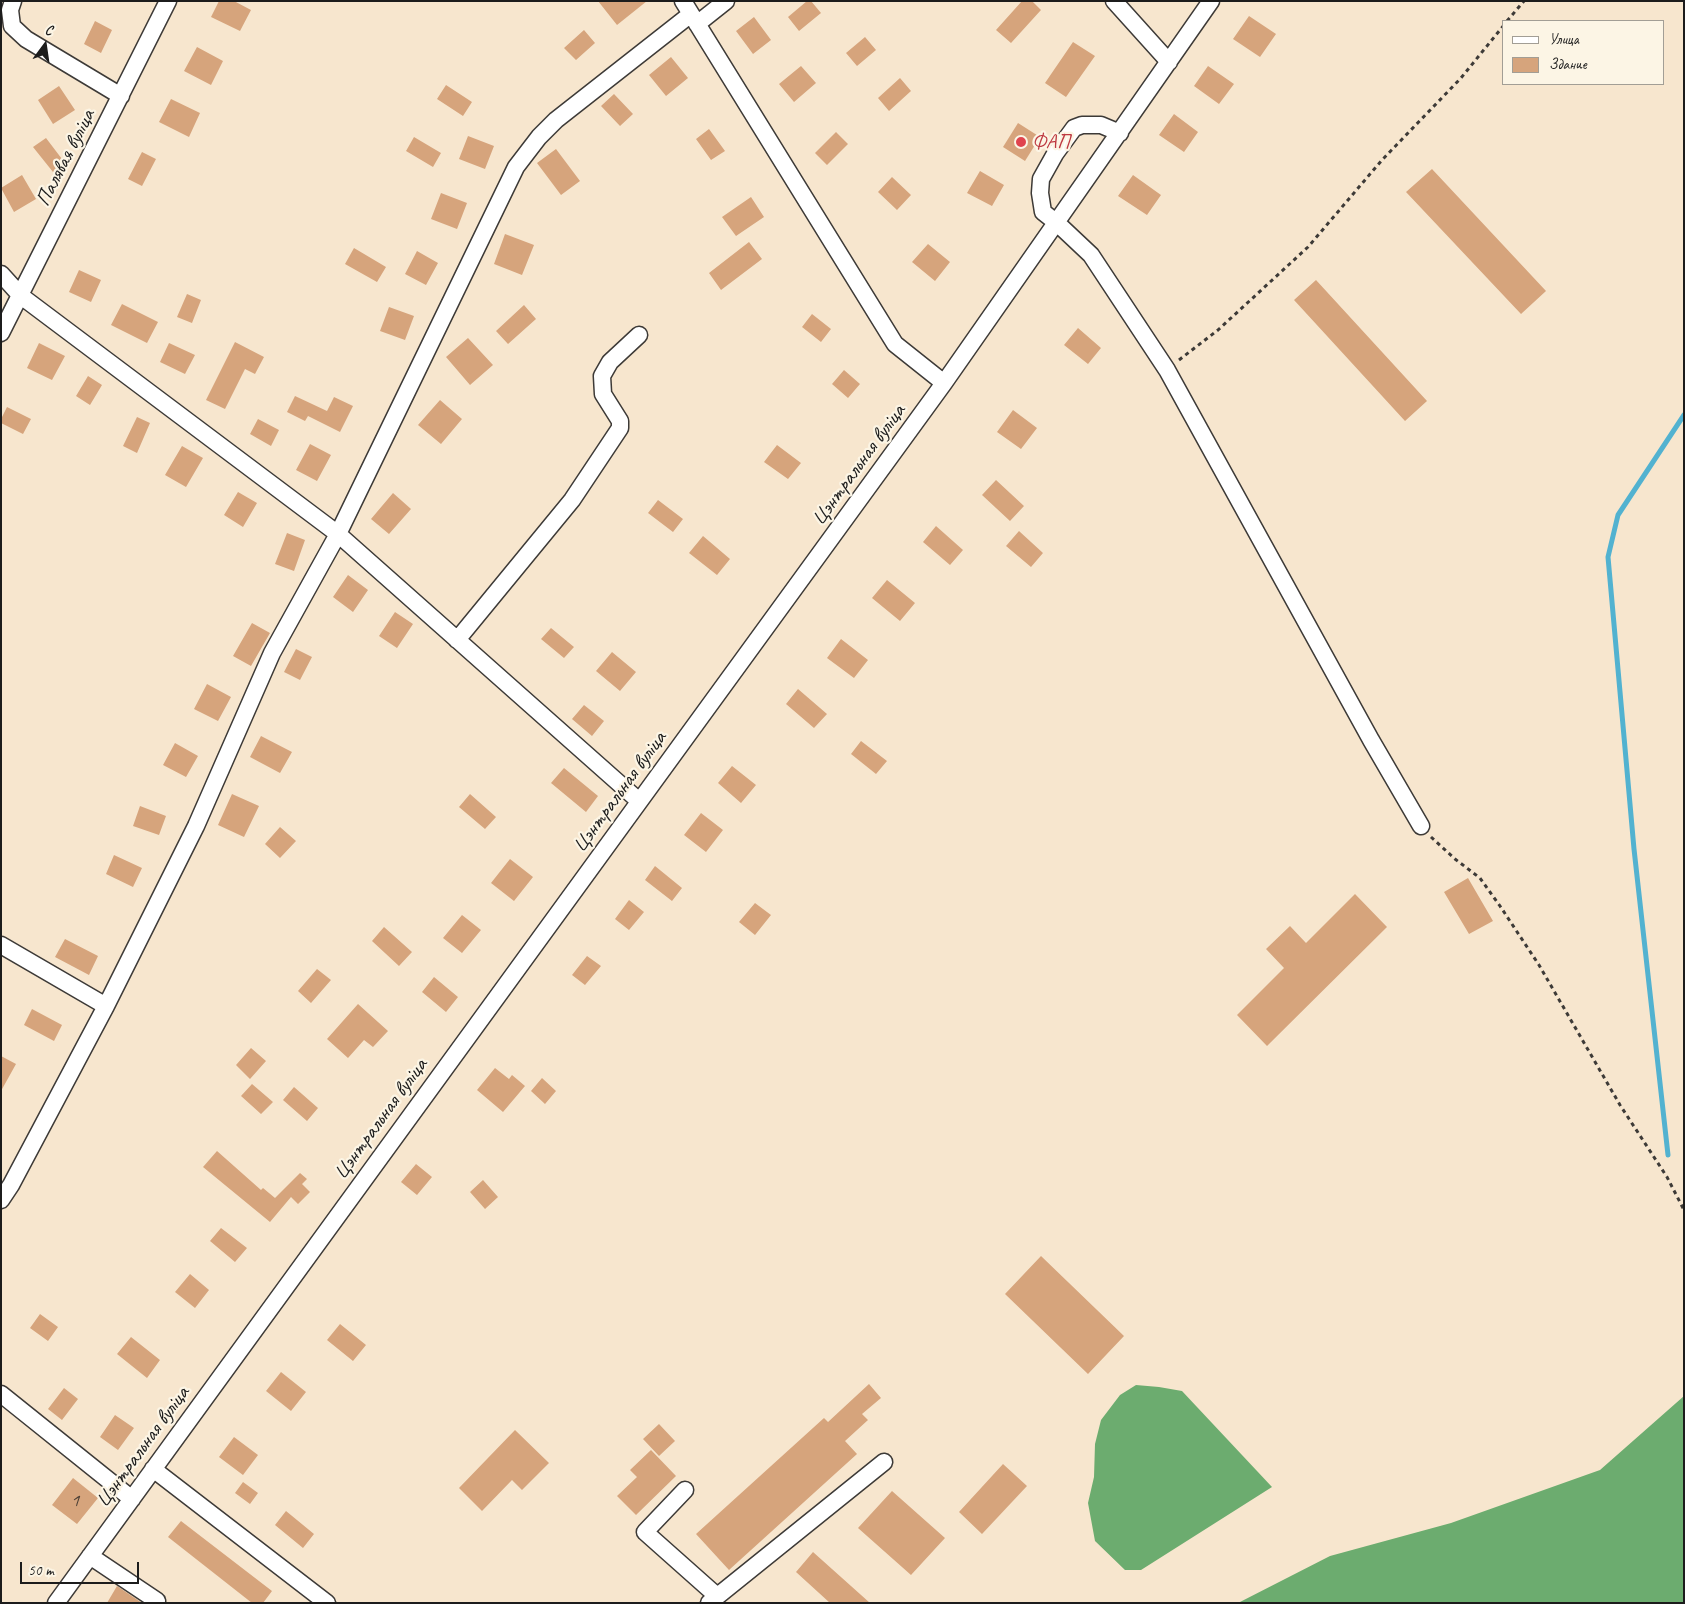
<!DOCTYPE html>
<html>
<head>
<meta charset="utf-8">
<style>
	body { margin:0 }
	#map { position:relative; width:1685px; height:1604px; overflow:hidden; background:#f7e6ce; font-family:Caveat,sans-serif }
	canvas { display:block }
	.frame { position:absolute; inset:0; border:2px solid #1c1c1c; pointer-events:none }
	.legend { position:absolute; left:1502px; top:20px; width:162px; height:65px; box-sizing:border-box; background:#fcf5e5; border:1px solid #a29e95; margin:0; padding:6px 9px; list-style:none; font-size:15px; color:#1c1c1c }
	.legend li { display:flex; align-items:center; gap:10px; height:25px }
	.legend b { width:25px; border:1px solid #a29e95 }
	.north { position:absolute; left:20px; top:20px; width:50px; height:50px; -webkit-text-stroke:4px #fcf5e5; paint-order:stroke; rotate:14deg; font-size:14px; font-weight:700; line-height:20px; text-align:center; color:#1c1c1c }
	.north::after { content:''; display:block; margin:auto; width:18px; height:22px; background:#1c1c1c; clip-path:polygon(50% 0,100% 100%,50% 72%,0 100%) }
	.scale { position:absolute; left:20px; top:1562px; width:119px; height:22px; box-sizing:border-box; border:2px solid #1c1c1c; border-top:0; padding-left:6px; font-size:15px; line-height:18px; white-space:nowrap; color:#1c1c1c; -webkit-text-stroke:4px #fcf5e5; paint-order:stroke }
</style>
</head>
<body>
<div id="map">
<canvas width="1685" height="1604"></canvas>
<div class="frame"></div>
<ul class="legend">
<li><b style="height:6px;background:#fff"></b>Улица</li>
<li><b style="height:14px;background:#d6a47c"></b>Здание</li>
</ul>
<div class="north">С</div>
<div class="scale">50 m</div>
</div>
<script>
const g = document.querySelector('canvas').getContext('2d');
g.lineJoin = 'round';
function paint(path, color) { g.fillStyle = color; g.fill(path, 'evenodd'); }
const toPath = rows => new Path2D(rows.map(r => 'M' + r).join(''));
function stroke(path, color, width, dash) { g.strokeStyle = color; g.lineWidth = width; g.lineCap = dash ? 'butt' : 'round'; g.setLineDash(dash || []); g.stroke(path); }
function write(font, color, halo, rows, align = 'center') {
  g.font = font + ' Caveat,sans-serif'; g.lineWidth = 4.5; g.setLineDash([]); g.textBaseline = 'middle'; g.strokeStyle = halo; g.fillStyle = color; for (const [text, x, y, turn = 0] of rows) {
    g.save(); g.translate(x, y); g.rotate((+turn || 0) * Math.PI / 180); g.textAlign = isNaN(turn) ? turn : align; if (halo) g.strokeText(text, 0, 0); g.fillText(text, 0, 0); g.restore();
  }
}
paint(toPath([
	[1136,1385,1159,1387,1182,1391,1272,1487,1141,1570,1125,1570,1095,1541,1088,1503,1094,1477,1095,1444,1101,1420,1120,1395],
	[1684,1396,1684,1603,1238,1603,1330,1556,1451,1523,1600,1470]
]), '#6cac6f');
stroke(toPath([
	[1668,1155,1634,849,1608,557,1618,515,1684,415]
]), '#52b2d0', 5);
paint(toPath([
	[219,1,234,1,251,10,240,31,211,17],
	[598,1,647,1,617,25],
	[807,1,811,1,821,13,799,31,788,17],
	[1022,1,1032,1,1041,10,1011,43,996,30],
	[1249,16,1276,34,1260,57,1233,39],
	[754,17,771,40,753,54,736,31],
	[95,21,112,30,101,53,84,44],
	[584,30,595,43,576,60,564,48],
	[865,37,876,50,857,66,846,53],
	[1073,42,1095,56,1066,97,1045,83],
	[197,47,223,61,211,85,184,71],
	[671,57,688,78,666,96,649,75],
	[801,66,816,83,794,102,779,84],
	[1208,66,1234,84,1219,104,1194,86],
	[900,78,911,91,889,111,878,98],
	[446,85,472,102,463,116,437,99],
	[59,86,75,110,53,124,38,100],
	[614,94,633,114,620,126,601,106],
	[171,99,200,113,189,137,159,122],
	[1174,114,1198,132,1184,152,1159,135],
	[1018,123,1040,137,1025,161,1003,147],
	[709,129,725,151,711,160,696,139],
	[836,132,848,144,827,165,815,153],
	[468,136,494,146,485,169,459,159],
	[414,137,441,153,433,167,406,151],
	[46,138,65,163,53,172,33,147],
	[556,149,580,181,561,195,537,163],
	[142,152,156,159,142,186,128,179],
	[1432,169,1546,291,1521,314,1406,192],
	[980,171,1004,185,992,206,967,193],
	[22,175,36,199,14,212,1,188],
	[1133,175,1161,195,1147,215,1118,196],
	[892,177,911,195,897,210,878,192],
	[441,193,467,203,457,229,431,219],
	[751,197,764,217,736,236,722,217],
	[505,234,534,245,522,275,494,264],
	[749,242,762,259,721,290,709,273],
	[928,244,950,262,935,281,912,262],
	[354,248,386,267,377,282,345,264],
	[417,251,438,263,426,285,405,274],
	[79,270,101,280,91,302,69,292],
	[1316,280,1427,401,1405,421,1294,300],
	[187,294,201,300,192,323,177,317],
	[122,304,158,322,147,343,111,325],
	[524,305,536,319,508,344,496,331],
	[389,307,414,316,405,340,380,331],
	[812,314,831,329,821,342,802,327],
	[1078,328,1101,348,1088,364,1064,345],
	[468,338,493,365,470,385,446,357],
	[235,342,264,357,255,374,245,369,225,409,206,400],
	[39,343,65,356,52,380,27,368],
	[169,343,195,355,185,374,160,362],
	[844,370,860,384,848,398,832,384],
	[88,376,102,385,90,405,76,396],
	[295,396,327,411,334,397,353,406,340,432,308,416,305,421,287,412],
	[440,400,462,419,441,444,418,425],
	[7,407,31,419,23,434,1,423,1,419],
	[1013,410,1037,428,1021,449,997,432],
	[137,417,150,423,137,453,123,446],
	[258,419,279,430,271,446,250,434],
	[310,444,331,455,317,481,296,470],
	[777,445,801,463,788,479,764,462],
	[182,446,203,458,186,487,165,475],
	[996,480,1024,506,1010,521,982,495],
	[238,492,257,503,243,527,224,515],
	[393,493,411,509,389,534,371,519],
	[658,500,683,519,673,532,648,513],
	[936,526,963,550,950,565,923,542],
	[1019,531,1043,553,1031,567,1006,546],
	[287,533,305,540,294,571,275,564],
	[703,536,730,559,717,575,689,553],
	[348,575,368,590,353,612,333,597],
	[887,580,915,603,900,621,872,598],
	[395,612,413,624,397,648,379,636],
	[252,623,270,633,251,666,233,656],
	[551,628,574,647,564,658,541,639],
	[841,639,868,660,854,678,827,658],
	[296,649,312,657,300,680,284,672],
	[612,652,636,672,620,691,596,671],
	[207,684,231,697,218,721,194,709],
	[798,689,827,714,814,728,786,704],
	[584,705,604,721,592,736,572,719],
	[261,736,292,752,280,773,250,757],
	[861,741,887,761,876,774,851,754],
	[175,743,198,756,186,777,163,765],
	[732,766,756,785,741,803,718,783],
	[564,768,598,796,586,812,551,783],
	[232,794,259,806,244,837,218,825],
	[470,794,496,817,485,829,459,807],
	[140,806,166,816,159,835,133,826],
	[701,813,723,830,706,852,684,835],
	[280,827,296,841,280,858,265,844],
	[114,855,142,868,133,887,106,874],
	[510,859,533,877,514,901,491,883],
	[655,866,682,888,672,901,645,880],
	[1468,878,1493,921,1469,934,1444,892],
	[1355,894,1387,927,1267,1046,1237,1015,1284,968,1266,949,1290,926,1306,943],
	[629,900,644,912,629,930,615,919],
	[755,903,771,915,755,935,739,922],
	[462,915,481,930,462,953,443,938],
	[384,927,412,952,399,966,372,941],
	[65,939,98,956,89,975,55,957],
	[587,956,601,966,585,985,572,975],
	[317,969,331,980,311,1003,298,991],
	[434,977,458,997,446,1012,422,992],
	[358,1004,388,1031,373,1047,364,1040,348,1058,327,1039],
	[32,1009,62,1025,54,1041,24,1025],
	[251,1048,266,1061,250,1079,236,1065],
	[1,1056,16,1064,1,1091],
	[495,1068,509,1079,512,1075,525,1086,503,1112,477,1090],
	[542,1078,556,1091,545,1104,531,1091],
	[252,1084,273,1102,261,1114,241,1096],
	[294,1087,318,1108,307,1121,283,1100],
	[217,1151,261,1190,263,1188,275,1198,300,1173,307,1179,302,1184,310,1192,298,1204,291,1197,270,1222,203,1167],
	[416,1164,432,1177,417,1195,401,1182],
	[483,1180,498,1197,485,1209,470,1192],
	[221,1228,247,1248,235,1262,210,1241],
	[1041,1256,1124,1336,1088,1374,1005,1294],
	[190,1274,209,1290,195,1308,175,1292],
	[40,1314,58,1327,48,1341,30,1328],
	[340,1324,366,1345,353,1361,327,1340],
	[131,1337,160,1360,147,1378,117,1354],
	[281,1372,306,1392,291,1411,266,1391],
	[869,1384,881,1398,862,1414,868,1420,845,1441,857,1454,729,1570,696,1534,824,1418,828,1422],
	[64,1388,78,1399,62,1420,48,1409],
	[115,1415,134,1428,118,1450,100,1437],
	[659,1424,675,1441,659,1456,643,1439],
	[515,1430,549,1463,522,1490,512,1480,482,1511,459,1488],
	[234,1437,258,1455,243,1475,219,1457],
	[651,1450,676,1476,636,1515,617,1496,637,1477,630,1470],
	[1003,1464,1027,1486,982,1534,959,1512],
	[73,1478,98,1498,77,1524,52,1505],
	[243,1482,258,1493,250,1504,235,1493],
	[892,1491,945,1538,911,1575,858,1528],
	[286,1511,314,1534,303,1548,275,1525],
	[181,1521,272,1591,263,1603,252,1603,168,1537],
	[813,1552,870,1603,830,1603,796,1572],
	[117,1586,142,1603,107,1603]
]), '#d6a47c');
const minor = toPath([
	[13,1,10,10,12,26,26,39,121,96],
	[683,1,895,344,944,383],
	[1114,1,1169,62],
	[697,24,726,1],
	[1120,133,1101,125,1082,125,1074,128,1055,154,1041,179,1040,193,1043,212,1057,223,1091,255,1167,370,1371,740,1421,826],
	[1,274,21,296,338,534,639,801],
	[1,333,168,1],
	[457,640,572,500,620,428,620,421,603,394,602,376,610,362,639,335],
	[1,945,106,1006],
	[1,1200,11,1185,106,1006,196,826,272,653,338,534,516,167,539,137,556,120,691,14],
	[1,1394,132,1499],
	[153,1469,327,1603],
	[685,1490,645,1532,717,1596],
	[90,1556,157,1601],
	[56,1603,944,383,1211,1],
	[709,1603,884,1462]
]);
stroke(minor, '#3d3a37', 19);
stroke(toPath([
	[1507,21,1524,1],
	[1179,360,1218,330,1308,247,1382,160,1461,78,1504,25],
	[1431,837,1455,859,1480,878,1500,906,1539,965,1620,1105,1667,1177,1684,1210]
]), '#3d3a37', 3, [4, 4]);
stroke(minor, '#fff', 16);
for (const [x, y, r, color] of [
	[1021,142,6,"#e0444e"]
]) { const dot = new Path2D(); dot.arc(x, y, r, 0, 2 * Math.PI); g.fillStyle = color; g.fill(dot); stroke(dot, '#fcf5e5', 2); }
write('19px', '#4a3e34', null, [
	["1",75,1501]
]);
write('21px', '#be3a42', '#fcf5e5', [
	["ФАП",1032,142]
], 'left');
write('21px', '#1c1c1c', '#fcf5e5', [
	["Палявая вуліца",66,158,-63],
	["Цэнтральная вуліца",859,465,-54],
	["Цэнтральная вуліца",620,792,-54],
	["Цэнтральная вуліца",381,1119,-54],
	["Цэнтральная вуліца",143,1447,-54]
]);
</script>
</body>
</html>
